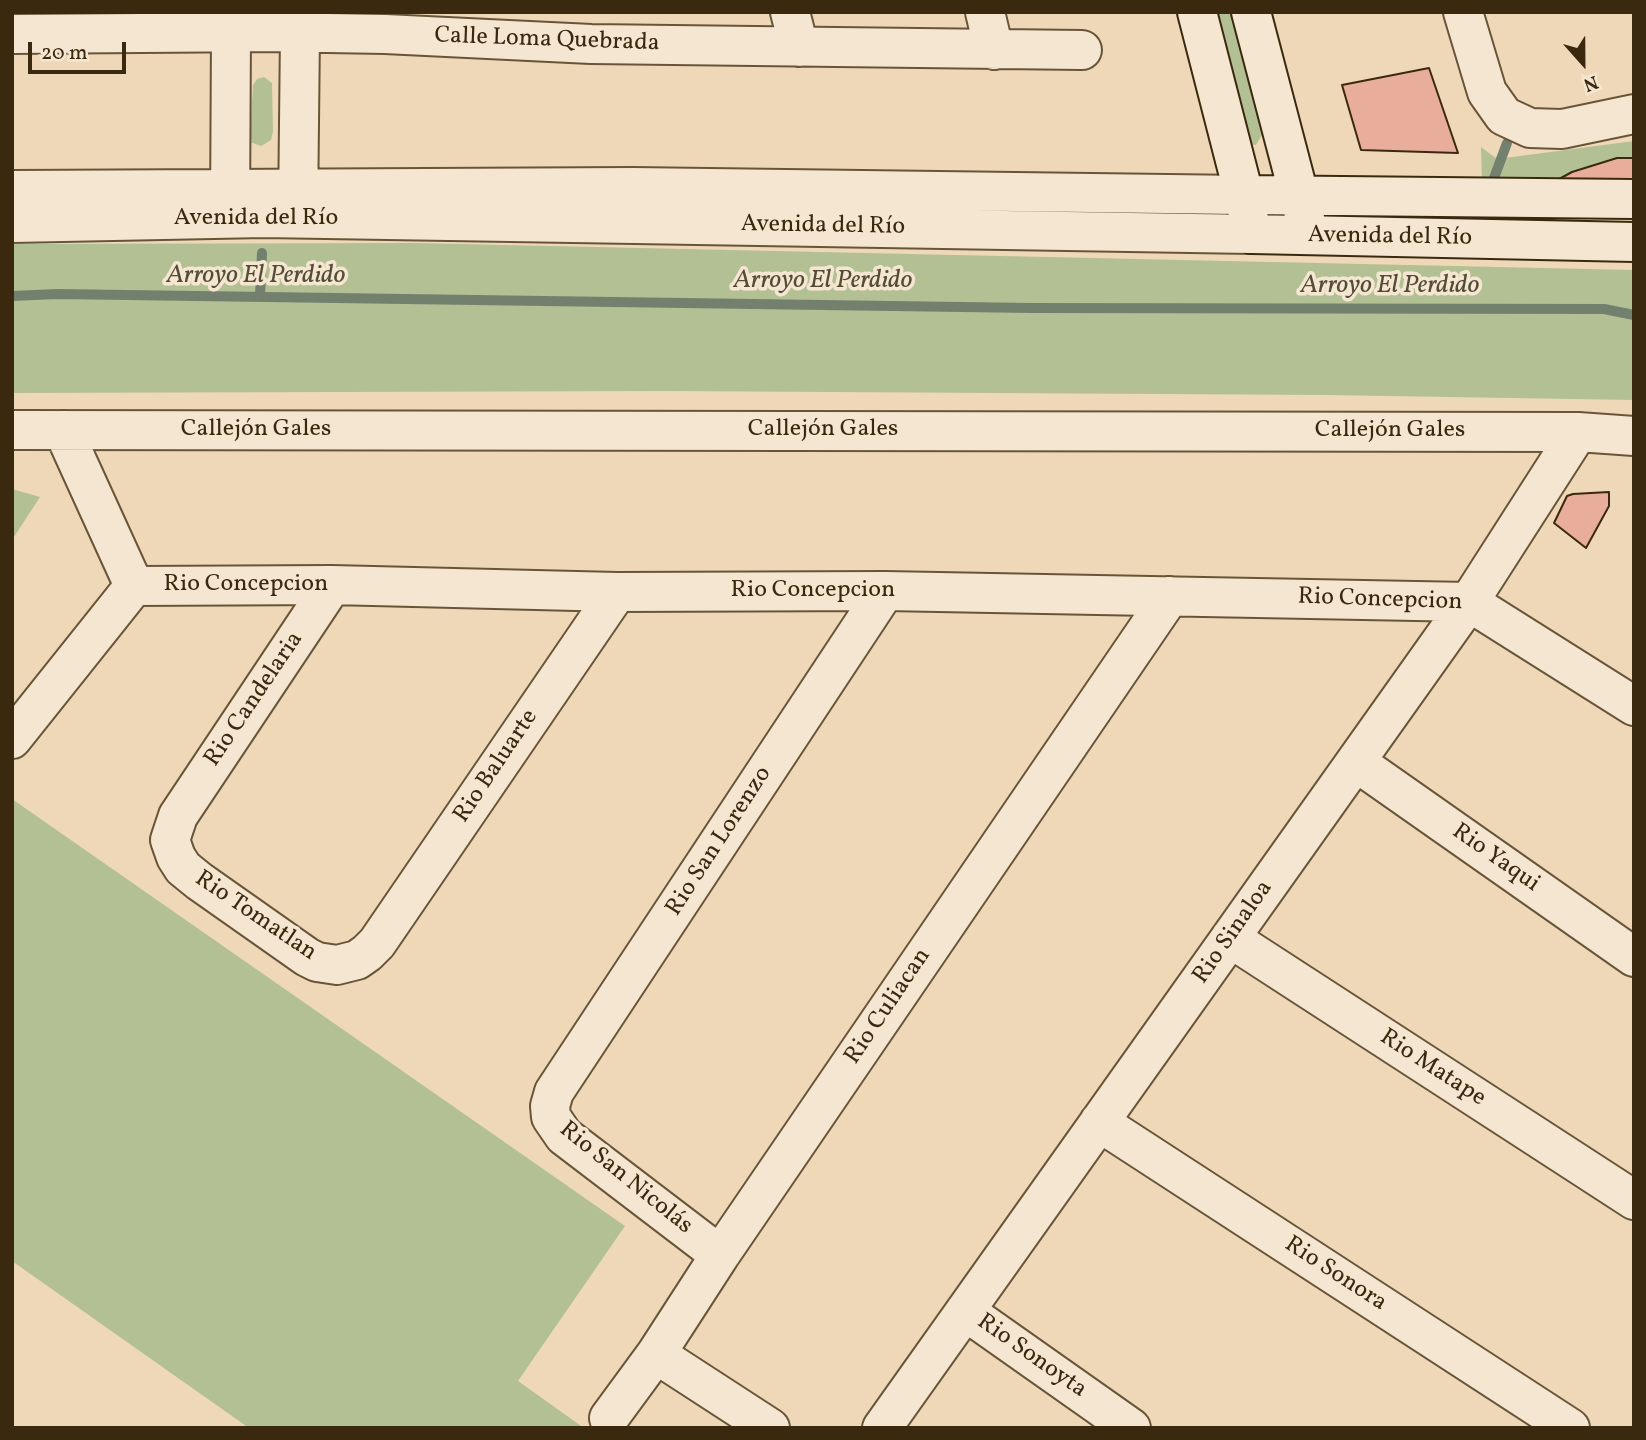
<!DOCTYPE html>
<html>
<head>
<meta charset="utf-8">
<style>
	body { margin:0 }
	#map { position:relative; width:1646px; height:1440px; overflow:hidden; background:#efd8b8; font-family:Vollkorn,serif }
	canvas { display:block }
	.frame { position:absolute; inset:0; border:14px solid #3b290f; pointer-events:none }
	.north { position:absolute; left:1548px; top:28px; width:70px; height:70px; -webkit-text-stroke:5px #f5e6d1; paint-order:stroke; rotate:159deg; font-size:19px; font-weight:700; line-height:28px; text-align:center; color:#3b290f }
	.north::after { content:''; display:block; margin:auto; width:24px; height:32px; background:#3b290f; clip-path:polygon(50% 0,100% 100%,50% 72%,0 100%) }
	.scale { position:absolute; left:28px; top:42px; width:98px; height:32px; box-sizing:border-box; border:4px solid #3b290f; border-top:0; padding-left:9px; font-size:21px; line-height:24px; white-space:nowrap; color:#3b290f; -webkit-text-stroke:5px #f5e6d1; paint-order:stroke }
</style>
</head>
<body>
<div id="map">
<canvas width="1646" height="1440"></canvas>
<div class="frame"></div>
<div class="north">N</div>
<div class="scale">20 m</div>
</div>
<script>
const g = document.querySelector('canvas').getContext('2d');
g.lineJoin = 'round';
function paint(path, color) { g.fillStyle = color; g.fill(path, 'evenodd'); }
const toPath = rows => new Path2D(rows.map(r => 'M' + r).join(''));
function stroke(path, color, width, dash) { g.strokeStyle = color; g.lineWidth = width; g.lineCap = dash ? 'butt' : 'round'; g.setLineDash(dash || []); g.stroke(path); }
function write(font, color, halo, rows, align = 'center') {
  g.font = font + ' Vollkorn,serif'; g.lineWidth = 7; g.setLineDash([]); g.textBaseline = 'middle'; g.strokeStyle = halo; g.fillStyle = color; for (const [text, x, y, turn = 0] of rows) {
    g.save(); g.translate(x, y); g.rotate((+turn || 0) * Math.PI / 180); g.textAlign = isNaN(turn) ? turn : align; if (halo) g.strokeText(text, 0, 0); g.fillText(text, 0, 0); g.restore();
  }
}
paint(toPath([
	[1209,12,1233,12,1262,127,1263,133,1256,145,1248,144],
	[264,77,272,83,273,132,271,140,261,146,250,142,253,85,257,79],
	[1634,141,1634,188,1482,182,1481,147,1497,159],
	[414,243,1634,270,1634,400,1326,395,665,391,12,393,12,244],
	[12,489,40,497,12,540],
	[12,799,625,1226,518,1381,584,1428,249,1428,12,1261]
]), '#b2c094');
stroke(toPath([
	[1489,186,1494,178,1507,143],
	[12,296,57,294,1031,308,1604,309,1634,315],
	[260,296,262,253]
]), '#74806e', 10);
const building = toPath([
	[1429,68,1458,153,1361,150,1342,85,1429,68],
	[1617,158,1634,158,1634,187,1550,184,1572,172,1617,158],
	[1609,492,1609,506,1586,548,1554,523,1567,496,1573,494,1609,492]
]);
paint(building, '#e9ae9b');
stroke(building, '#3b290f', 2);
const street = toPath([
	[790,12,799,47],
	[985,12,994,50],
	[1463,12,1487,92,1504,116,1530,128,1562,129,1634,114],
	[12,34,271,32,385,34,591,44,1082,50],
	[12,190,633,187,1244,195],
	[230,213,231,33],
	[298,213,300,33],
	[12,223,264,218,1252,234],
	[12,430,1578,432,1634,436],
	[63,430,134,586],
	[332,585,178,816,170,840,176,857,183,868,199,881,307,957,317,962,337,965,357,960,367,953,377,943,617,592],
	[134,586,332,585,617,592,885,591,1469,602,1634,706],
	[12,739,134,586],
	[1356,762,1634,957],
	[1230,938,1634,1200],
	[1099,1122,1570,1428],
	[720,1255,564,1136,551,1117,550,1106,554,1092,885,591],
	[965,1311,1131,1428],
	[656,1354,770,1428],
	[609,1418,656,1354,720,1255,1170,596],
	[882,1428,1469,602,1578,432]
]);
const secondary = toPath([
	[1197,12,1244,195,1252,234,1634,242],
	[1251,12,1305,218],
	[1244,195,1634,199]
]);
stroke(street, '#685539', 42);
stroke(secondary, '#3b290f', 42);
stroke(street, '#f5e6d1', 38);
stroke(secondary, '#f5e6d1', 38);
write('24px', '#3b290f', '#f5e6d1', [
	["Calle Loma Quebrada",547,41,2],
	["Avenida del Río",256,220],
	["Avenida del Río",823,227,1],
	["Avenida del Río",1390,238,1],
	["Callejón Gales",256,431],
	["Callejón Gales",823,431],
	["Callejón Gales",1390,432],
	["Rio Concepcion",246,586],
	["Rio Concepcion",813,592],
	["Rio Concepcion",1380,601,2],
	["Rio Candelaria",255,700,-56],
	["Rio Baluarte",497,767,-56],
	["Rio San Lorenzo",720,842,-57],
	["Rio Yaqui",1495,859,35],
	["Rio Tomatlan",255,917,34],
	["Rio Sinaloa",1234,933,-55],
	["Rio Culiacan",889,1007,-56],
	["Rio Matape",1432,1069,33],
	["Rio San Nicolás",625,1179,39],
	["Rio Sonora",1335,1275,33],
	["Rio Sonoyta",1031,1357,35]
]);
write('italic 26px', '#534d36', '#f5e6d1', [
	["Arroyo El Perdido",256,277],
	["Arroyo El Perdido",823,282],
	["Arroyo El Perdido",1390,287]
]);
</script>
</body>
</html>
